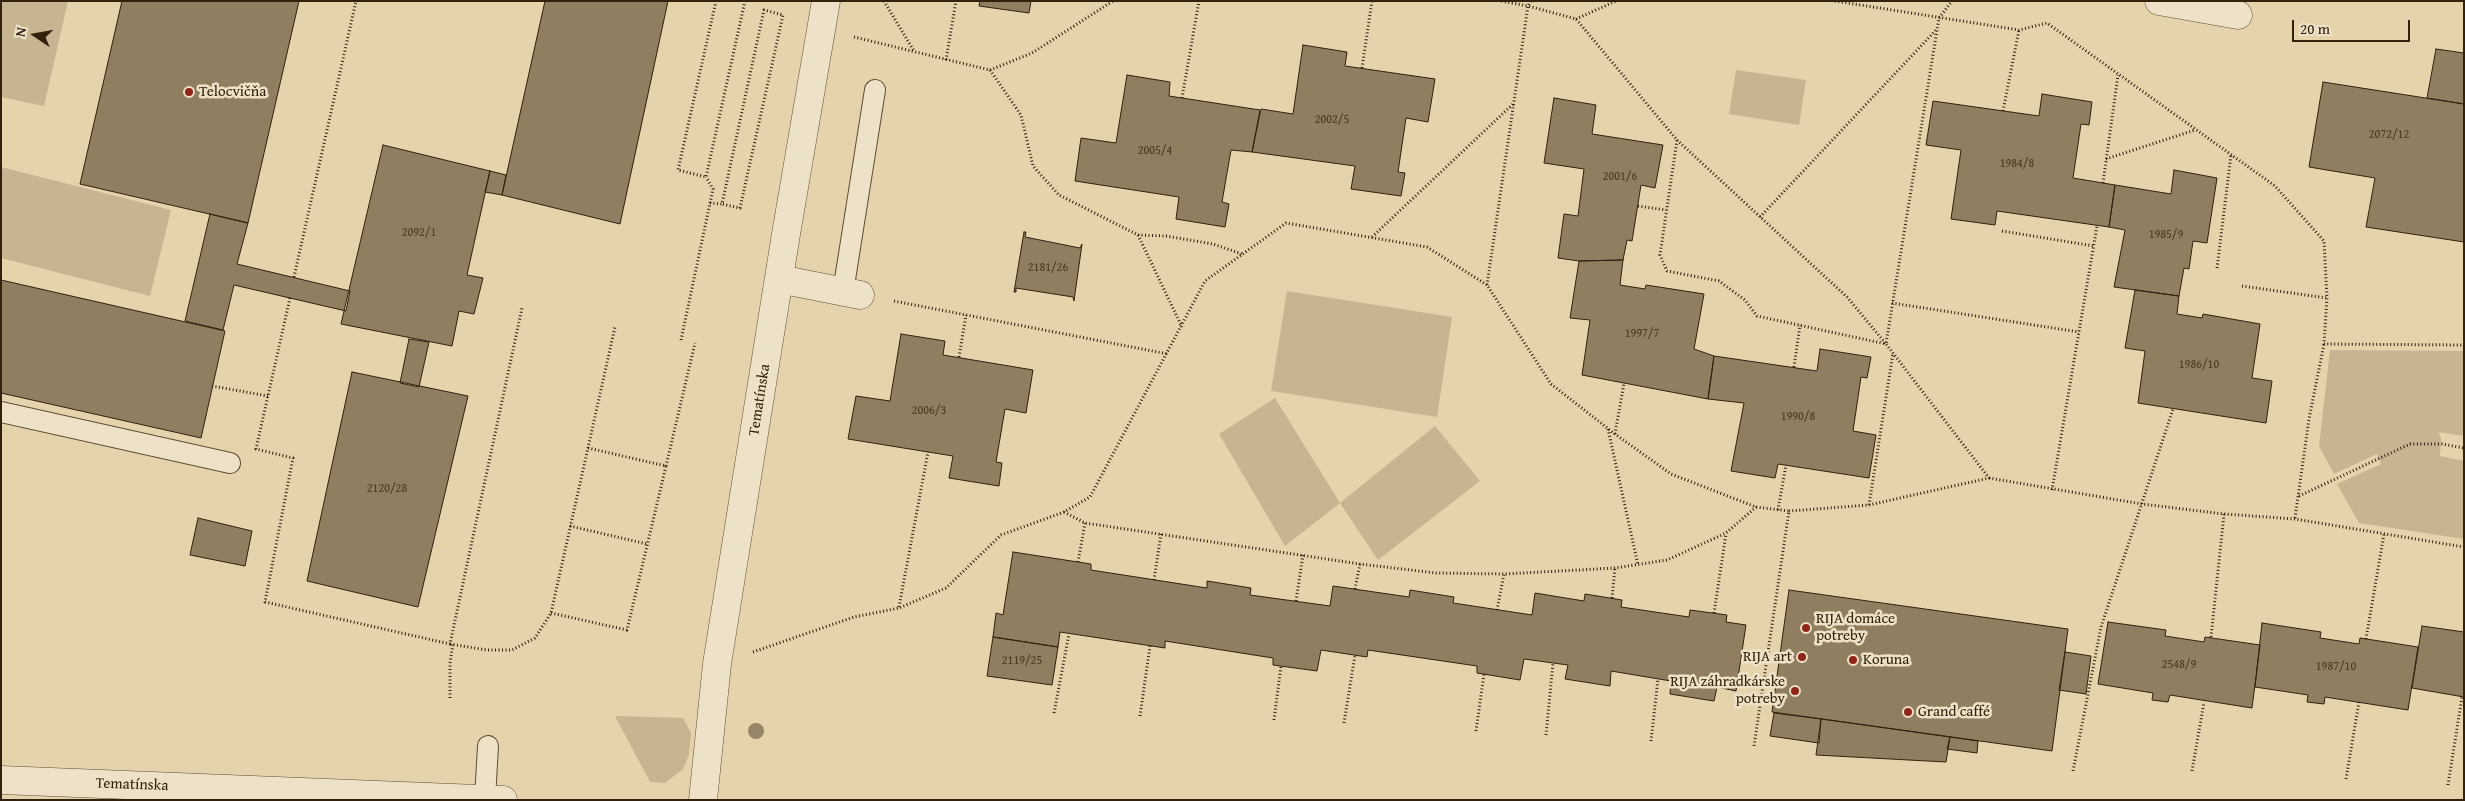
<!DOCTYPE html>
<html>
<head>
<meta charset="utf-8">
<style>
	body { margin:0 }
	#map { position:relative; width:2465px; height:801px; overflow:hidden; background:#e4d3ab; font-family:"Gentium Book Plus",serif }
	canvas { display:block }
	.frame { position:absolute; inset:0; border:2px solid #32210d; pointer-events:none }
	.north { position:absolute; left:10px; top:10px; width:50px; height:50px; -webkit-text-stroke:4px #ede2c8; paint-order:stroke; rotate:282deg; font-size:14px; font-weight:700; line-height:20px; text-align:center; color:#32210d }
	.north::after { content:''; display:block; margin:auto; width:18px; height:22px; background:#32210d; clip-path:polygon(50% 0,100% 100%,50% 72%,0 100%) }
	.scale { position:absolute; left:2292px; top:20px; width:118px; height:22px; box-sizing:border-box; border:2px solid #32210d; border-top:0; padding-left:6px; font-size:15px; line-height:18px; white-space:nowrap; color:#32210d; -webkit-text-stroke:4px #ede2c8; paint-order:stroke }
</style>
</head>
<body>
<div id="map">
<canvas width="2465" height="801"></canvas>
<div class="frame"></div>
<div class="north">N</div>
<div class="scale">20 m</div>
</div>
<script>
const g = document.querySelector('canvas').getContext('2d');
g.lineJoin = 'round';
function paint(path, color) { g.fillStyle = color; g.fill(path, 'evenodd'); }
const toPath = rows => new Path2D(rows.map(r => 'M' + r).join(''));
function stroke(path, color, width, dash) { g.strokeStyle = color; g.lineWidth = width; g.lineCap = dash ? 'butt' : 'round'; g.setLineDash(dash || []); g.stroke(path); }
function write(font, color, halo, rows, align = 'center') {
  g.font = font + ' "Gentium Book Plus",serif'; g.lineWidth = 5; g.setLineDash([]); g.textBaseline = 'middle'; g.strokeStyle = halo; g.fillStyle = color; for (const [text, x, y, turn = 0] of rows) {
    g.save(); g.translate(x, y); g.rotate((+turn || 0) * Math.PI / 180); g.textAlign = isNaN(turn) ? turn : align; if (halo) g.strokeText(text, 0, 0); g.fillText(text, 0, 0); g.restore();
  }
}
paint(toPath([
	[1,1,68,1,44,106,1,97],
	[1736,70,1806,80,1799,125,1729,114],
	[1,167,171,210,150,296,1,258],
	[1287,291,1452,317,1437,417,1271,391],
	[2330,350,2464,351,2464,436,2439,432,2441,439,2440,456,2464,461,2464,539,2359,523,2337,484,2381,464,2377,454,2334,474,2319,446],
	[1275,398,1340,503,1435,426,1480,481,1378,560,1340,503,1285,546,1219,434],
	[615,716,683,718,691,733,689,754,683,769,665,783,650,782]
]), '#c6b590');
const building = toPath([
	[122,1,299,1,248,223,80,184,122,1],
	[545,1,668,1,620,224,502,195,545,1],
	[980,1,1031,1,1029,13,979,6,980,1],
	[1303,45,1347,52,1345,66,1435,79,1428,122,1406,118,1398,172,1405,173,1401,196,1351,189,1355,166,1252,152,1261,109,1293,114,1303,45],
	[2436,49,2464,53,2464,104,2427,98,2436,49],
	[1127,75,1170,82,1169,96,1260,110,1252,152,1231,150,1222,202,1229,204,1225,227,1176,219,1179,197,1075,181,1081,138,1116,143,1127,75],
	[2323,82,2464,104,2464,242,2366,227,2375,178,2309,167,2323,82],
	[2042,94,2092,102,2089,125,2081,124,2073,178,2115,185,2109,227,1997,211,1995,225,1951,219,1961,150,1926,145,1933,101,2039,116,2042,94],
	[1554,98,1596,105,1592,134,1663,145,1655,188,1641,185,1632,241,1627,240,1623,260,1579,261,1558,258,1564,214,1578,216,1584,169,1544,163,1554,98],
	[383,145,490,171,467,275,483,278,474,314,459,311,452,346,341,324,383,145],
	[2174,170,2217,178,2207,243,2193,241,2189,269,2184,268,2179,296,2114,287,2125,230,2109,227,2115,185,2171,194,2174,170],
	[490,171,506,175,502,195,485,192,490,171],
	[210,214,248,223,237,264,350,291,346,311,234,285,223,330,185,321,210,214],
	[1024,232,1026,232,1025,237,1080,248,1082,244,1074,301,1073,297,1016,288,1016,292,1014,292,1024,232],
	[1623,260,1620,285,1645,289,1646,285,1704,294,1694,349,1714,356,1708,399,1582,375,1590,320,1570,318,1579,261,1623,260],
	[1,280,225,331,201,438,1,393,1,280],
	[2135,290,2179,296,2177,314,2202,318,2203,314,2260,324,2252,378,2272,381,2266,423,2138,403,2145,351,2125,348,2135,290],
	[901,334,945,341,943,355,1033,370,1026,413,1005,409,996,462,1002,463,999,486,949,478,953,456,848,439,856,396,890,401,901,334],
	[409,339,429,342,419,387,400,383,409,339],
	[1820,349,1871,357,1867,378,1861,377,1853,431,1876,435,1869,478,1778,464,1775,478,1731,471,1744,403,1708,399,1714,356,1817,371,1820,349],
	[352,372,468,396,418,607,307,581,352,372],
	[198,518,252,531,245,566,190,555,198,518],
	[1013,552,1091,564,1091,570,1207,588,1207,581,1251,588,1250,595,1330,606,1333,586,1409,597,1410,590,1454,597,1453,603,1532,615,1535,593,1584,601,1585,594,1622,600,1621,607,1689,617,1690,610,1727,615,1726,622,1746,625,1736,691,1717,687,1714,701,1670,694,1671,681,1611,671,1610,686,1565,679,1568,665,1524,659,1520,680,1477,673,1477,666,1368,650,1367,657,1321,650,1317,671,1273,665,1273,658,1165,641,1165,648,1060,632,1058,647,993,637,996,613,1003,615,1013,552],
	[1789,590,2068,629,2052,751,1772,712,1789,590],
	[2108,622,2166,630,2165,636,2204,642,2205,637,2260,645,2252,708,2170,695,2168,702,2152,700,2153,693,2098,684,2108,622],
	[2262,623,2321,632,2320,638,2359,644,2360,638,2418,647,2408,710,2325,697,2324,704,2307,702,2308,695,2255,687,2262,623],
	[2422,626,2464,632,2464,697,2412,688,2422,626],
	[993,637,1058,647,1052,685,987,676,993,637],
	[2065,652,2091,656,2086,694,2059,690,2065,652],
	[1774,713,1821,719,1819,743,1770,736,1774,713],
	[1821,719,1950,737,1946,762,1816,755,1821,719],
	[1950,737,1978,741,1977,753,1947,749,1950,737]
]);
paint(building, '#8f7e5f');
stroke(building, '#32210d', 1);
const lane = toPath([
	[843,292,875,90],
	[1,412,230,463],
	[485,799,488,746]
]);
const street = toPath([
	[2159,1,2238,15],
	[779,279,860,295],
	[1,780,503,800],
	[703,800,717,664,786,234,826,1]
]);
stroke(lane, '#5e4e34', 22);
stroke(street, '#5e4e34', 29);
stroke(toPath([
	[716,1,678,170,706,177,745,1],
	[884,1,914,51],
	[1531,1,1528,6,1576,19,1677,140,1660,255,1667,271,1719,281,1745,300,1757,316,1886,344,1989,478,1869,505,1789,511],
	[1835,1,2019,30,2047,23,2275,186,2324,241,2327,298,2324,344,2464,345],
	[1576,19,1616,1],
	[854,37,990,70,1032,53,1113,1],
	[946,60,956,1],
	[1362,68,1372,1],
	[990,70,1021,115,1033,166,1059,195,1138,235,1182,327],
	[1182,98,1199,1],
	[2003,111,2019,30],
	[1677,140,1847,297,1886,344,1939,18,1952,1],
	[2106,159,2195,130],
	[2103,183,2118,75],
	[710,203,722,204,764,10,783,15,740,208,722,204],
	[1638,206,1666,210],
	[1760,217,1937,29],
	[2002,231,2094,246],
	[1138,235,1166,236,1213,244,1242,254],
	[1372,237,1513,104],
	[2217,268,2231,155],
	[294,277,356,1],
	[1487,285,1528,6,1501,1],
	[2242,286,2327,298],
	[290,298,256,449,293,458,265,602,450,644,522,308],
	[894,301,1168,354],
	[1892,303,2079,332],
	[681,340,713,189,706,177],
	[959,357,966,315],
	[1794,367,1800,325],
	[212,386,268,396],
	[1608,429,1638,565],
	[1615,434,1624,383],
	[666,466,695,343],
	[1989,478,2142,504,2224,514,2295,519,2464,547],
	[2052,490,2097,226],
	[2299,496,2410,444,2442,444,2464,448],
	[1869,505,1893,353],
	[1778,510,1786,465],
	[1064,512,1085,523,1360,564,1436,573,1504,574,1615,568,1667,560,1726,533,1756,507],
	[2295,518,2309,419,2324,344],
	[570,526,647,544],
	[1078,562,1085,523],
	[1154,580,1161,534],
	[1355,589,1360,564],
	[1612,598,1615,568],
	[1296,601,1303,555],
	[899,607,928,452],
	[1497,610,1504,574],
	[551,613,627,630,666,466,588,448],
	[1714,613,1726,534],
	[2211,637,2224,514],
	[2366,639,2384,534],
	[450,644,487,650,512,650,535,638,551,613,615,327],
	[753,652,854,617,899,608,946,588,1001,535,1064,512,1090,497,1205,281,1286,223,1427,247,1487,285,1551,384,1615,434,1671,474,1756,507,1789,511,1754,746],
	[450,698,450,663,453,644],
	[1054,713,1069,634],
	[1140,716,1150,646],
	[1274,720,1281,666],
	[1344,723,1355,655],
	[1476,731,1484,674],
	[1546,735,1553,663],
	[1651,741,1658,679],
	[2073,771,2101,627,2173,409],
	[2192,771,2204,702],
	[2346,779,2359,702],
	[2448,785,2462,697]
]), '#32210d', 3, [1, 2.5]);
stroke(lane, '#ede2c8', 20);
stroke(street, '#ede2c8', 28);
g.fillStyle = '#968566';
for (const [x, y] of [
	[756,731]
]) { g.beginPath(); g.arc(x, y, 8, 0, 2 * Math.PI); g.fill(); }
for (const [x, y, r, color] of [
	[189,92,5,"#8f2418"],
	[1806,628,5,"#8f2418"],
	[1802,657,5,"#8f2418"],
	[1853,660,5,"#8f2418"],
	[1795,691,5,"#8f2418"],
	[1908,712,5,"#8f2418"]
]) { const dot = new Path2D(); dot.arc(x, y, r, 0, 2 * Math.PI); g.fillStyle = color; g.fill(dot); stroke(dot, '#ede2c8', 2); }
write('12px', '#493822', null, [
	["2002/5",1332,120],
	["2072/12",2389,135],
	["2005/4",1155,151],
	["1984/8",2017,164],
	["2001/6",1620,177],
	["2092/1",419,233],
	["1985/9",2166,235],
	["2181/26",1048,268],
	["1997/7",1642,334],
	["1986/10",2199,365],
	["2006/3",929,411],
	["1990/8",1798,417],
	["2120/28",387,489],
	["2119/25",1022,661],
	["2548/9",2179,665],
	["1987/10",2336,667]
]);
write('15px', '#32210d', '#ede2c8', [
	["Telocvičňa",199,92],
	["RIJA domáce",1816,619],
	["potreby",1816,636],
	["RIJA art",1792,657,"right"],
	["Koruna",1863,660],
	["RIJA záhradkárske",1785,682,"right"],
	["potreby",1785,699,"right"],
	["Grand caffé",1918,712]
], 'left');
write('15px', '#32210d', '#ede2c8', [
	["Tematínska",760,400,-81],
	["Tematínska",132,785,2]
]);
</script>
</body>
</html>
